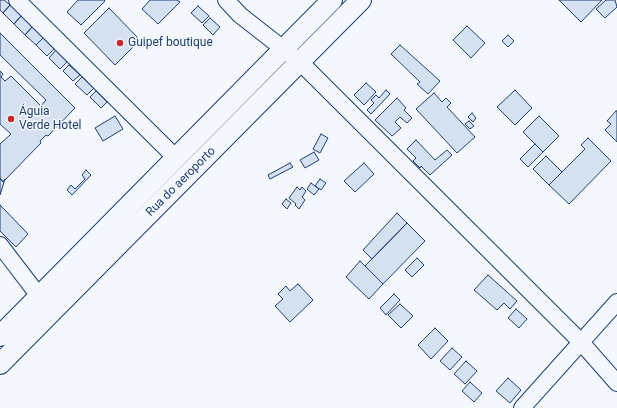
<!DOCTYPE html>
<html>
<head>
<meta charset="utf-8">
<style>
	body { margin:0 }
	canvas { display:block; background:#f4f7fb }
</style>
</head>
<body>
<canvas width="617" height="408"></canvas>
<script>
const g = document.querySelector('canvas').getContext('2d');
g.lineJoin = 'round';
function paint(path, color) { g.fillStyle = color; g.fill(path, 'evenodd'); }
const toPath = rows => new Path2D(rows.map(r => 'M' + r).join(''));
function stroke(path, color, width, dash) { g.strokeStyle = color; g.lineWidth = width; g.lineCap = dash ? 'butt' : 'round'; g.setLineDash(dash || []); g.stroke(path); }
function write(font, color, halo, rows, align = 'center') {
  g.font = font + ' Roboto,sans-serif'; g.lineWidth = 3; g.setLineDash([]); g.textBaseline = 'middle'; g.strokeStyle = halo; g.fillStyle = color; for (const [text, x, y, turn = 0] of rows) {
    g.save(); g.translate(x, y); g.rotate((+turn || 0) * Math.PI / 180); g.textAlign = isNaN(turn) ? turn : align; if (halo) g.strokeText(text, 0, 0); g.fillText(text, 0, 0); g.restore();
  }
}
const building = toPath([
	[0,0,4,0,10,5,3,13,0,10,0,0],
	[78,0,104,0,105,1,81,25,67,12,78,0],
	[150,0,177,0,180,2,158,24,142,9,150,0],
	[559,0,602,0,581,22,559,0],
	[606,0,615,0,617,7,605,18,596,9,606,0],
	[10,5,21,16,14,24,3,13,10,5],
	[198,6,209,16,202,23,191,13,198,6],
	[109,8,140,40,115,65,84,33,109,8],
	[21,16,32,27,25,35,14,24,21,16],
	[210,18,220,27,213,35,203,25,210,18],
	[467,26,485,43,471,58,453,40,467,26],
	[32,27,43,38,36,45,25,35,32,27],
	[0,33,75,108,48,136,46,135,40,141,41,143,3,182,0,178,0,144,11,134,0,124,0,71,3,74,1,77,5,81,11,76,41,106,46,100,0,55,0,33],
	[508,35,514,41,508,47,502,41,508,35],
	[43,38,54,49,47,56,36,45,43,38],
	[400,45,440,81,428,94,417,84,420,82,391,54,400,45],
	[56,50,67,62,60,69,49,58,56,50],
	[69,65,80,75,73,81,63,71,69,65],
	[82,77,94,88,87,95,75,84,82,77],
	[366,83,376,92,364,105,354,95,366,83],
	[386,90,390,94,371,114,367,110,374,103,371,100,376,95,379,98,386,90],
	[515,90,532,108,515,125,497,107,515,90],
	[96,91,107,102,101,108,90,97,96,91],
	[434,93,442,102,446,98,451,103,447,107,475,137,457,153,416,109,434,93],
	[397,98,406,108,404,110,412,118,407,123,400,117,395,122,401,128,392,136,375,120,397,98],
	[616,111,617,111,617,142,605,130,611,124,607,121,616,111],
	[472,113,476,118,473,122,468,117,472,113],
	[115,116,123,129,103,141,95,128,115,116],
	[539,116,559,136,543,152,523,132,539,116],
	[469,121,474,126,470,129,465,124,469,121],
	[321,134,328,138,320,153,313,149,321,134],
	[588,138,611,161,569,204,549,185,585,149,581,145,588,138],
	[416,140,435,160,447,150,452,155,430,175,421,166,420,168,413,161,416,158,407,149,416,140],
	[535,144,543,152,528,167,520,159,535,144],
	[314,152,319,160,305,168,300,160,314,152],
	[546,156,562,172,549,185,533,169,546,156],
	[290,163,293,167,270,179,268,175,290,163],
	[364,163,374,174,355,192,344,181,364,163],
	[86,170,91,175,72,195,67,190,71,185,75,189,85,179,82,175,86,170],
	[0,178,3,182,5,179,0,195,0,178],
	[320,179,326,183,321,190,315,186,320,179],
	[311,183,319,189,314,195,307,189,311,183],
	[297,187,300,190,302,187,306,191,302,197,305,200,299,209,295,205,296,204,289,198,297,187],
	[286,199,291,203,287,209,282,204,286,199],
	[0,205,28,234,16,247,0,231,0,205],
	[397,213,407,223,372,259,363,250,397,213],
	[407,223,425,241,383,284,365,266,407,223],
	[417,258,424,265,412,277,405,270,417,258],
	[360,261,383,284,369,299,346,277,360,261],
	[488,275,517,301,510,309,504,303,497,310,474,290,488,275],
	[298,284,313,300,290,322,275,306,283,299,278,294,286,286,290,291,298,284],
	[394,294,400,300,386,315,380,308,394,294],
	[400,304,413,316,401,328,388,315,400,304],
	[516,309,527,319,519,328,508,318,516,309],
	[435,328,448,341,431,359,418,345,435,328],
	[452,348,462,357,450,370,440,361,452,348],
	[466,361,477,371,465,384,454,374,466,361],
	[508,378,521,390,510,403,496,391,508,378],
	[470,382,482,393,474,402,462,391,470,382]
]);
paint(building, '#d5e0f0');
stroke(building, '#1d3f73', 1);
const minor = toPath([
	[17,0,176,158],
	[226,0,240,15,300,62,580,341,617,383],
	[0,245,39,296],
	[522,408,617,302]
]);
const major = toPath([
	[0,336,332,0],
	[0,364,361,0]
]);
stroke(minor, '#1d3f73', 18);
stroke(major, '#1d3f73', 22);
stroke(minor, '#f4f7fb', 16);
stroke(major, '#f4f7fb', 20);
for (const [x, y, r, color] of [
	[120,43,4,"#c62828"],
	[11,119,4,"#c62828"]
]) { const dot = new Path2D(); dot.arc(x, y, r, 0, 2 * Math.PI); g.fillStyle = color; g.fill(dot); stroke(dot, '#f4f7fb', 1.5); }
write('12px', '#1d3f73', '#f4f7fb', [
	["Guipef boutique",128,43],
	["Águia",19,112],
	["Verde Hotel",19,126]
], 'left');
write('12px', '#1d3f73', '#f4f7fb', [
	["Rua do aeroporto",181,182,-45]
]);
</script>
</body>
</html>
